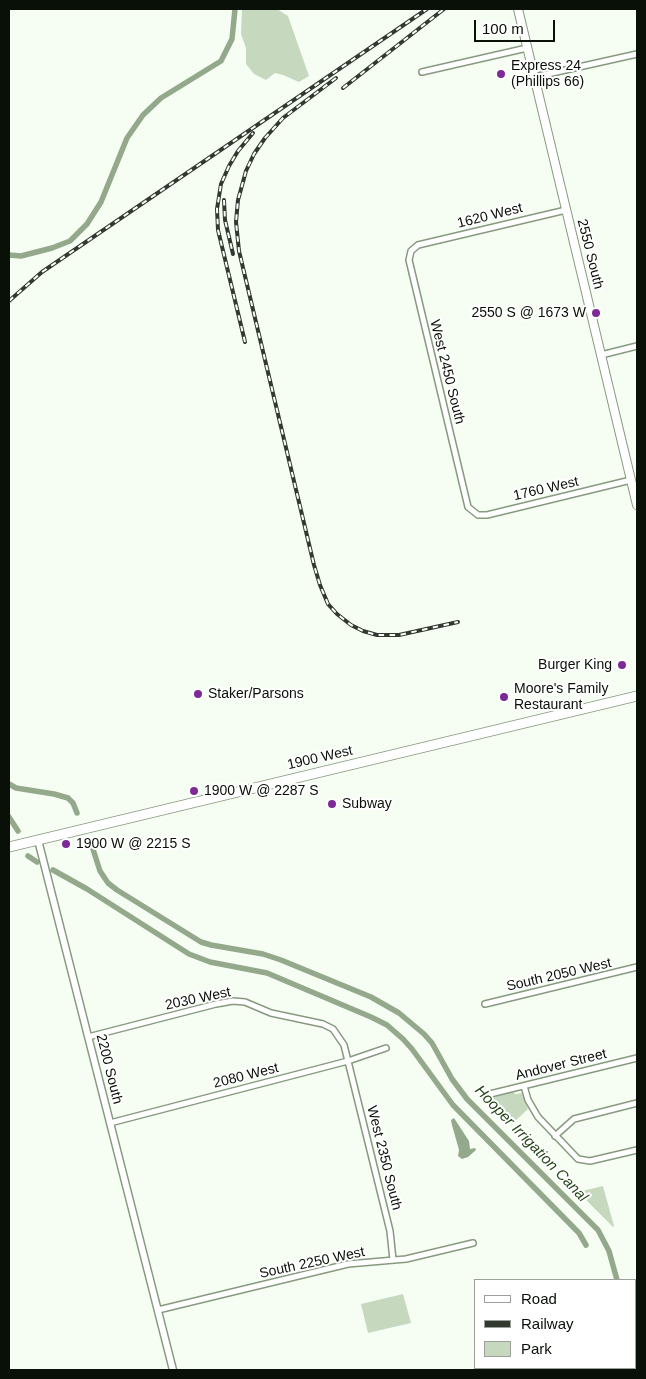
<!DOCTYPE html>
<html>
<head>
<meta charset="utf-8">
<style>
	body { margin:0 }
	#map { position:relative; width:646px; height:1379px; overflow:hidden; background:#f6fef3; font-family:Helvetica,sans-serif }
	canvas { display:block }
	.frame { position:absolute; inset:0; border:10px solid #091007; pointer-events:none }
	.legend { position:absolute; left:474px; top:1279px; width:162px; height:90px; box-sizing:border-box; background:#fff; border:1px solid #9d9f9c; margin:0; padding:6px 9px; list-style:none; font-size:15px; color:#091007 }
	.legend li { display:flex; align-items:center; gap:10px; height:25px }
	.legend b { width:25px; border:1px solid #9d9f9c }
	.scale { position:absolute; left:474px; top:20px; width:81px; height:22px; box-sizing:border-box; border:2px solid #091007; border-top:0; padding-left:6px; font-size:15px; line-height:18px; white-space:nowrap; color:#091007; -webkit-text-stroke:4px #fff; paint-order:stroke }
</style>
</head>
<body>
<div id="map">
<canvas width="646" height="1379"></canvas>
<div class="frame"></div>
<ul class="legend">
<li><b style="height:6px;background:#fff"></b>Road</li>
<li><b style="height:6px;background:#32392f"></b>Railway</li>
<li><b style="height:14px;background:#c6d9bf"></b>Park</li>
</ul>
<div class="scale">100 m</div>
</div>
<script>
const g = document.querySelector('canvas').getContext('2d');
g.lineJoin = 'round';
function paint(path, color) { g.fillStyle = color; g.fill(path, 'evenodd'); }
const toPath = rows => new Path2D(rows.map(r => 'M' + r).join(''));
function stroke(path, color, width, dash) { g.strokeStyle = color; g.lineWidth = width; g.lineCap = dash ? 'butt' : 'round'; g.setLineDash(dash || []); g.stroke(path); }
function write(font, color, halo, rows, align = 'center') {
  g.font = font + ' Helvetica,sans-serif'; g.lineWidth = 4; g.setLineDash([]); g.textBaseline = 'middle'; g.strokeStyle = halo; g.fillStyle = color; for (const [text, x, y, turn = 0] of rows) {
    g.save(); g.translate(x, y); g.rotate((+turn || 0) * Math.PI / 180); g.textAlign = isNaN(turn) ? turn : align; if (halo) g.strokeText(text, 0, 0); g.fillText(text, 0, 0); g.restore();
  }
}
paint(toPath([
	[242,9,277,9,288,16,309,76,299,82,283,75,275,73,266,80,254,74,246,64,246,48,241,34],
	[514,1092,515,1094,522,1093,528,1109,512,1124,483,1094,487,1093,489,1097,491,1097],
	[603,1186,614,1226,613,1227,578,1192],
	[403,1294,411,1323,368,1333,361,1304]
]), '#c6d9bf');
paint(toPath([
	[454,1118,469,1141,470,1149,475,1148,476,1150,468,1157,462,1159,458,1156,459,1150,452,1125,451,1120]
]), '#94a98c');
stroke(toPath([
	[9,255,21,256,52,248,70,241,87,224,101,202,127,138,143,115,161,98,221,61,232,39,235,9],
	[9,784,16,788,54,794,68,798,73,803,77,813],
	[9,817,18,831],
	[91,843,100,871,108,883,117,890,201,942,211,945,263,954,281,960,371,997,399,1013,424,1034,432,1043,452,1079,467,1099,598,1230,609,1251,617,1280],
	[28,856,37,862],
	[53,870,87,889,189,954,210,962,267,973,371,1017,387,1025,403,1039,412,1049,453,1105,579,1233,586,1245],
	[635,1341,637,1344]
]), '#94a98c', 5.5);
const minor = toPath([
	[422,72,527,48],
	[534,77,637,54],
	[566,210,418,245,411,251,409,260,468,507,478,515,487,515,631,480],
	[601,355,637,346],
	[485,1004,637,967],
	[88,1037,216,1004,233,1001,245,1002,271,1013,323,1024,333,1029,344,1045,390,1231,393,1260],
	[524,1086,528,1100,538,1117,578,1159,590,1161,637,1150],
	[490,1094,637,1058],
	[110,1123,348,1061,386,1048],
	[555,1136,574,1119,637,1103],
	[158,1310,348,1264,406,1259,473,1243],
	[540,1368,541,1370],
	[593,1368,594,1370],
	[635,1370,637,1370]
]);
const tertiary = toPath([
	[38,840,173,1370]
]);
const secondary = toPath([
	[518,9,637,505]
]);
const primary = toPath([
	[9,847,637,696]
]);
stroke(minor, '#879a80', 8);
stroke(tertiary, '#879a80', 9);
stroke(secondary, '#879a80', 10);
stroke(primary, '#879a80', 11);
stroke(minor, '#fff', 5);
stroke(tertiary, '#fff', 6);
stroke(secondary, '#fff', 8);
stroke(primary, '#fff', 9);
const rail = toPath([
	[336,78,283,118,265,138,254,154,246,171,238,200,236,222,239,251,314,565,320,585,328,604,337,614,351,625,363,631,377,635,399,635,458,622],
	[343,88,444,9],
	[224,200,225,220,233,254],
	[9,301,42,272,427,9],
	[245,342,218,230,217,209,221,184,229,166,238,151,253,133]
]);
stroke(rail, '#32392f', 4);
stroke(rail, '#fff', 2, [5.5]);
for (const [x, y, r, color] of [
	[501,74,5,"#7e2998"],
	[596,313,5,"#7e2998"],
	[622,665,5,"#7e2998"],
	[198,694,5,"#7e2998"],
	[504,697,5,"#7e2998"],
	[194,791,5,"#7e2998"],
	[332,804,5,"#7e2998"],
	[66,844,5,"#7e2998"]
]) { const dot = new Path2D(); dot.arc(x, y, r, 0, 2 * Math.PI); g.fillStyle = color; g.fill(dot); stroke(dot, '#fff', 2); }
write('14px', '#091007', '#fff', [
	["Express 24",511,66],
	["(Phillips 66)",511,82],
	["2550 S @ 1673 W",586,313,"right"],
	["Burger King",612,665,"right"],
	["Moore's Family",514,689],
	["Restaurant",514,705],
	["Staker/Parsons",208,694],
	["1900 W @ 2287 S",204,791],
	["Subway",342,804],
	["1900 W @ 2215 S",76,844]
], 'left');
write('14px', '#091007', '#fff', [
	["1620 West",490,216,-14],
	["2550 South",590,254,76],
	["West 2450 South",447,372,76],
	["1760 West",546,489,-13],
	["1900 West",320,758,-13],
	["South 2050 West",559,975,-13],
	["2030 West",198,999,-12],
	["Andover Street",561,1065,-14],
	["2200 South",109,1069,76],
	["2080 West",246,1076,-14],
	["West 2350 South",384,1158,76],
	["South 2250 West",312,1263,-12]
]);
write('italic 15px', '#27461a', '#fff', [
	["Hooper Irrigation Canal",531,1144,46]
]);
</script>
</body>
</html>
